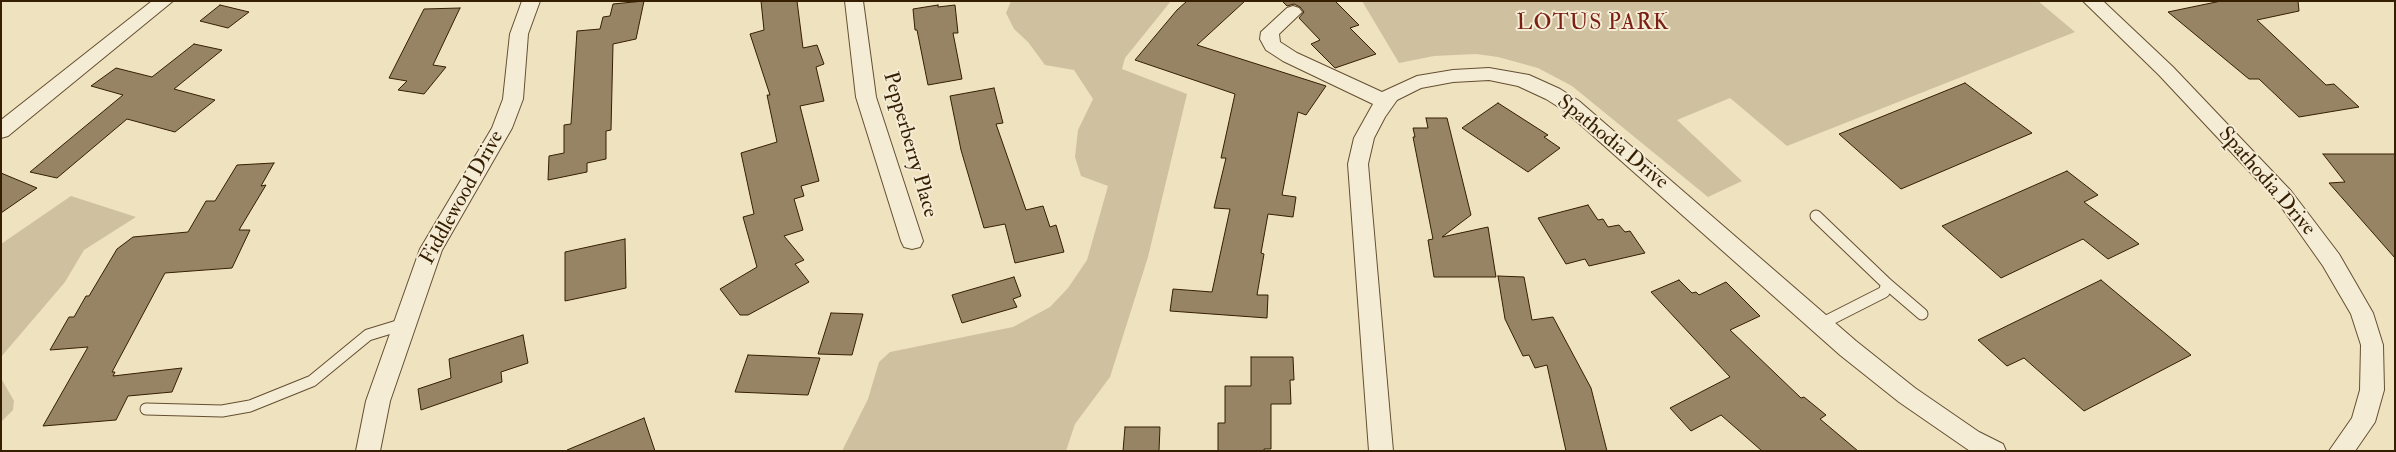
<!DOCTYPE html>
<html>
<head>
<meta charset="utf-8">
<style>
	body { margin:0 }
	#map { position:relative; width:2396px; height:452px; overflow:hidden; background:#efe2bf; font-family:"IM FELL Double Pica",serif }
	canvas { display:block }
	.frame { position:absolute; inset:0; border:2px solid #351e02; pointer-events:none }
</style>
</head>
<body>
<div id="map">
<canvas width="2396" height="452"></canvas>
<div class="frame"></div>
</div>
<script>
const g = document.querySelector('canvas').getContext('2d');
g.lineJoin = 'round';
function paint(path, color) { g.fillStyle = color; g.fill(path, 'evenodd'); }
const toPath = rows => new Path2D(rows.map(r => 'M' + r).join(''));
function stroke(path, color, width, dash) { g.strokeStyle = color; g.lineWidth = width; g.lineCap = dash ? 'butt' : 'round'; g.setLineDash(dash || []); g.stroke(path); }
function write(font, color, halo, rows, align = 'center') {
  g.font = font + ' "IM FELL Double Pica",serif'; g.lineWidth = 4; g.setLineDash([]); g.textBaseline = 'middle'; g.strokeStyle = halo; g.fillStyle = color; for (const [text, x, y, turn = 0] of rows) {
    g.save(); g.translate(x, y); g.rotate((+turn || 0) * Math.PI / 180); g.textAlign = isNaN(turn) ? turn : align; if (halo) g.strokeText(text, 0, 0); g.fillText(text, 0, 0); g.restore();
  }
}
paint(toPath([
	[1011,1,1171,1,1125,58,1122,69,1187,94,1148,257,1110,377,1075,424,1066,451,842,451,868,399,879,362,890,352,1013,327,1050,307,1068,288,1087,260,1108,186,1081,176,1075,157,1078,130,1093,99,1074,70,1045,65,1028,42,1014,29,1006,13],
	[1362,1,2038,1,2075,32,1787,146,1730,98,1677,120,1742,181,1708,197,1572,86,1538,68,1498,57,1476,54,1434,56,1399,63],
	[71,196,136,217,84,250,65,282,1,357,1,244],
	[1,378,14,401,13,410,1,422]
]), '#cfc19f');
const building = toPath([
	[644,1,636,39,613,44,611,130,606,131,606,159,587,163,587,172,548,180,549,156,564,153,564,125,571,124,577,31,600,29,603,17,610,16,613,4,644,1],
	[761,1,797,1,803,48,817,45,824,64,816,67,824,101,800,106,819,181,801,186,804,196,794,199,803,230,784,236,804,260,795,264,809,282,748,315,740,315,720,289,757,267,743,217,754,214,741,153,777,142,767,95,770,95,750,34,764,30,761,1],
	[1187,1,1245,1,1197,45,1326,86,1306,115,1298,112,1282,195,1296,197,1293,217,1268,214,1261,253,1264,254,1257,295,1268,295,1267,318,1170,311,1173,289,1212,292,1230,209,1214,208,1226,158,1221,158,1235,94,1135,60,1177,10,1187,1],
	[1282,1,1335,1,1359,25,1350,28,1376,54,1335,68,1311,44,1320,40,1299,18,1304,12,1300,7,1294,4,1287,6,1282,1],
	[2221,1,2298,1,2299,11,2257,20,2326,85,2334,84,2359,107,2299,117,2259,79,2249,79,2168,12,2221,1],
	[220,5,249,12,228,28,200,21,220,5],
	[938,5,938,7,955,5,958,33,953,33,962,79,928,85,917,30,915,30,913,9,938,5],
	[460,8,433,65,446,67,424,94,398,90,407,81,389,78,424,9,460,8],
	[194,44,222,50,174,89,215,100,175,132,127,119,57,178,30,172,123,95,91,86,116,68,152,77,194,44],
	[1965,83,2032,133,1901,189,1839,134,1965,83],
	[994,88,1003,123,996,124,1026,210,1043,206,1050,227,1056,225,1064,252,1015,263,1005,224,984,228,961,150,950,96,994,88],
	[1498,103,1548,135,1544,137,1560,148,1528,172,1462,128,1498,103],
	[1426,118,1447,118,1471,215,1442,237,1488,227,1496,277,1434,277,1428,240,1433,239,1413,137,1415,137,1413,128,1428,128,1426,118],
	[2323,154,2395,154,2395,258,2329,183,2345,182,2323,154],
	[274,163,261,186,266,185,239,230,250,230,232,268,165,273,112,372,115,372,113,376,182,368,172,392,128,396,116,420,43,426,88,347,50,350,69,317,74,317,86,296,89,296,117,249,133,237,188,232,206,201,215,201,237,165,274,163],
	[2067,171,2098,195,2084,202,2139,244,2108,259,2083,239,2001,278,1942,226,2067,171],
	[1,173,37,188,1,213,1,173],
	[1588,205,1598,220,1603,219,1608,227,1619,225,1625,232,1630,231,1645,253,1589,266,1585,259,1566,264,1538,218,1588,205],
	[625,239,626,288,565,301,565,252,625,239],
	[1498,276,1524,277,1532,320,1553,317,1591,388,1607,451,1566,451,1547,365,1535,368,1529,355,1523,356,1505,319,1498,276],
	[1014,277,1021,296,1013,299,1017,307,962,323,952,295,1014,277],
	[1679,280,1692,293,1696,292,1699,295,1726,282,1760,316,1730,330,1801,398,1804,397,1826,415,1820,419,1858,451,1762,451,1721,415,1691,431,1670,408,1730,377,1651,292,1679,280],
	[2101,280,2191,355,2084,411,2024,358,2007,366,1978,340,2101,280],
	[831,313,863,314,852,355,818,354,831,313],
	[523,335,528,363,501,372,502,382,421,410,418,389,451,378,449,359,523,335],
	[748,355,820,358,808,395,735,392,748,355],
	[1251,357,1293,357,1294,380,1290,380,1291,404,1271,404,1271,449,1264,449,1264,451,1218,451,1218,423,1225,423,1225,386,1251,386,1251,357],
	[644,418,655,451,567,451,567,450,644,418],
	[1125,427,1160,427,1159,451,1123,451,1125,427]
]);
paint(building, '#968464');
stroke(building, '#351e02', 1);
const lane = toPath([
	[1816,216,1887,284,1922,314],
	[1821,324,1884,292,1887,284],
	[146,409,222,411,250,406,312,381,368,335,404,324]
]);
const street = toPath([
	[152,1,173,1,8,136,1,138,1,120,152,1],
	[522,1,540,1,528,34,523,99,512,128,442,250,390,401,380,451,356,451,366,401,420,249,492,128,503,99,510,34,522,1],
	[845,1,863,1,876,97,923,241,920,247,912,249,904,247,901,241,856,97,845,1],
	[2083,1,2103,1,2173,67,2291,191,2339,254,2373,313,2383,345,2384,390,2375,422,2355,451,2329,451,2352,418,2360,390,2361,345,2351,314,2323,266,2277,201,2159,75,2083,1],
	[1293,6,1299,8,1302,12,1279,34,1280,42,1297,53,1382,92,1417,76,1453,70,1489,68,1529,75,1560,89,1579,101,1856,341,1915,388,1979,432,2003,444,2006,451,1970,451,1899,402,1840,355,1565,111,1546,99,1518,86,1489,80,1453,82,1421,88,1397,100,1385,117,1374,138,1368,164,1393,451,1369,451,1348,164,1354,138,1373,104,1283,61,1266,50,1260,39,1261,32,1287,8,1293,6]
]);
stroke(lane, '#644f31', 13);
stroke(street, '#644f31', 2);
stroke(lane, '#f5ecd5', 11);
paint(street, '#f5ecd5');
write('21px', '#351e02', '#f5ecd5', [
	["Spathodia Drive",1612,143,39],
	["Pepperberry Place",909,145,74],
	["Spathodia Drive",2266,182,49],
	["Fiddlewood Drive",463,198,-61]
]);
g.letterSpacing = '1px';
write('22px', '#7a1f14', '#f5ecd5', [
	["LOTUS PARK",1593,24]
]);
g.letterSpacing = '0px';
</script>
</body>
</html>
